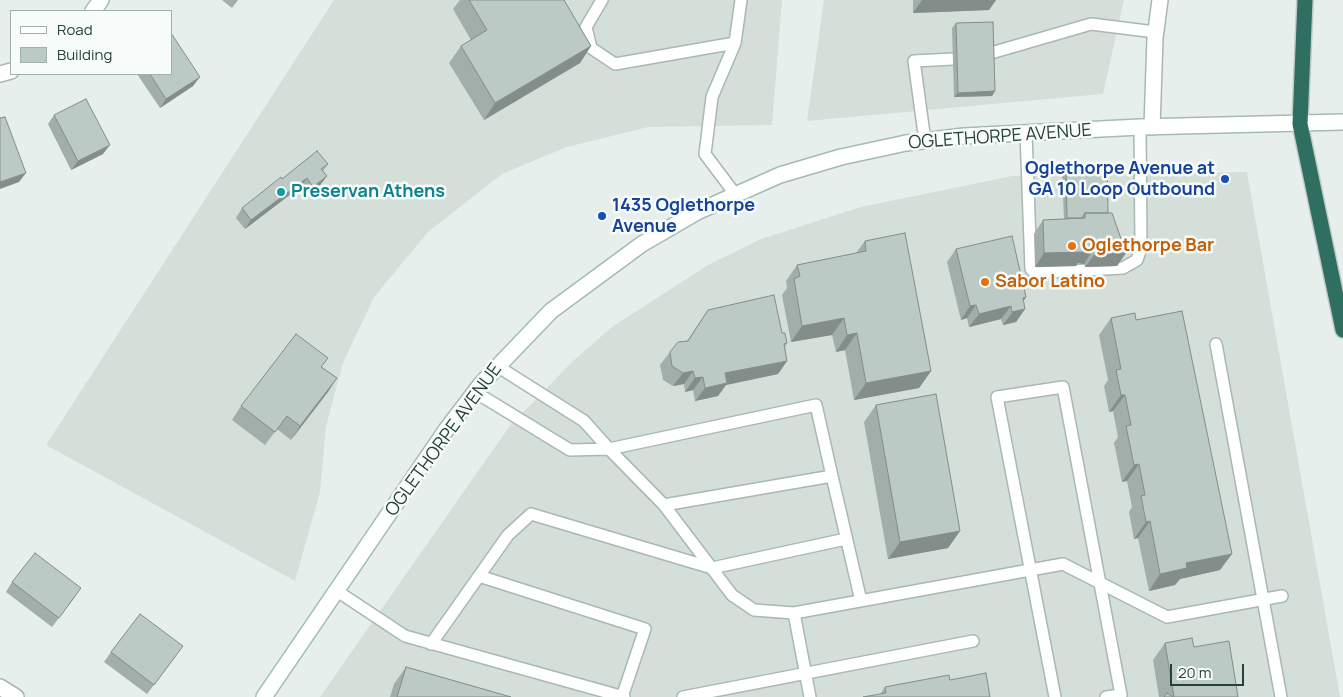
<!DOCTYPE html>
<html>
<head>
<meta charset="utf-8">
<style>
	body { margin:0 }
	#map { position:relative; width:1343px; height:697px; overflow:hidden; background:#e6efeb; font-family:Manrope,sans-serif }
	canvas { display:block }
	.legend { position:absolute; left:10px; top:10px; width:162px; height:65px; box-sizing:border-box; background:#f7fbf9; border:1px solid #a3b1ad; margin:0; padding:6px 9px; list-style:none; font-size:15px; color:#24423a }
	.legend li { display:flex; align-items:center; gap:10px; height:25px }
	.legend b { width:25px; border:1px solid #a3b1ad }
	.scale { position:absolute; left:1170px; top:664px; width:74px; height:22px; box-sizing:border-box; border:2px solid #24423a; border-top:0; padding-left:6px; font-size:15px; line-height:18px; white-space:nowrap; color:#24423a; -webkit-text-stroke:4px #f7fbf9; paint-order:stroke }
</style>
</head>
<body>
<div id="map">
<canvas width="1343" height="697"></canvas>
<ul class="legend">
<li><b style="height:6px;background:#fff"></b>Road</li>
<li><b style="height:14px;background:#bbcac4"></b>Building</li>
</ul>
<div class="scale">20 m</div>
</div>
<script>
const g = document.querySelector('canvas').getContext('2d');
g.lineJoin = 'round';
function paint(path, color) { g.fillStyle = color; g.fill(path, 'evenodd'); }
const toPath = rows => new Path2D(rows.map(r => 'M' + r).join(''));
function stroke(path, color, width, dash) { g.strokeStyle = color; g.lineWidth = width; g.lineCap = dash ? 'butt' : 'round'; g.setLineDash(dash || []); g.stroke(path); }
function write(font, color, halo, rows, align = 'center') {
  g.font = font + ' Manrope,sans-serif'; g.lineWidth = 5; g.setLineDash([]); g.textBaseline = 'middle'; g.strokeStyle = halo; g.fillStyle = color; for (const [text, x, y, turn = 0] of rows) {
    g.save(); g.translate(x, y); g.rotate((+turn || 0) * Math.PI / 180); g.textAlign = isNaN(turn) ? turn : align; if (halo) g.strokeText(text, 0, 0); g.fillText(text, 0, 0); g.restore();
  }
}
paint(toPath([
	[334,0,782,0,772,125,648,127,567,147,502,174,428,232,374,297,343,363,326,426,320,492,295,581,46,445],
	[824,0,1124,0,1103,94,807,121],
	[1247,172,1340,697,320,697,509,427,573,361,612,327,708,265,761,239,861,207,1012,176]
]), '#d4dfda');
const service = toPath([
	[602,0,586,27,591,48,615,64,735,43],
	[991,53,1091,24,1155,32],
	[1026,133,1031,269,1035,273,1123,268,1137,260,1141,248,1140,127],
	[925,141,914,61,953,59],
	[735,194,705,154,712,97,735,43,741,0],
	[1216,344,1281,697],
	[475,392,570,450,609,449,584,421,497,366],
	[832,476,664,505,609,449,816,405,832,476,861,601],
	[664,505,732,595,754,610,794,613],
	[479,576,645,629,622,697],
	[337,591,405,636,624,697],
	[431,644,508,535,531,514,712,568,846,539],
	[683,697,973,641],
	[810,697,794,613,1063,564,1167,617,1282,596],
	[1055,697,997,397,1063,387,1121,695,1106,697]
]);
const minor = toPath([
	[93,11,101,0],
	[0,74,11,71],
	[1152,127,1155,38,1160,0],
	[0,687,16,697]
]);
const secondary = toPath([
	[264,697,446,430,481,384,551,311,642,244,697,212,780,175,841,157,906,143,964,136,1140,127,1343,122]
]);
const motorway = toPath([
	[1305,0,1300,124,1343,330]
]);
stroke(service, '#a8b8b2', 14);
stroke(minor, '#a8b8b2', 18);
stroke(secondary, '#a4bbb3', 18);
stroke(motorway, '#c2cac8', 18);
stroke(service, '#fff', 11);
stroke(minor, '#fff', 15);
stroke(secondary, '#fff', 15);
stroke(motorway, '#2f6f62', 15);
paint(toPath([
	[222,0,238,0,232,8],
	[460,0,564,0,591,46,580,63,484,120,449,63,461,46,471,40,453,9],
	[913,0,996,0,989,10,913,13],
	[956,23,995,91,992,96,954,97,952,28],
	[137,74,171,74,193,86,160,108],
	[54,115,103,154,71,170,48,124],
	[328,164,323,171,327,176,320,185,307,196,300,187,245,229,236,218,242,208],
	[1066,169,1108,213,1126,253,1117,266,1085,267,1084,264,1078,263,1076,266,1035,267,1034,234,1043,220,1064,219,1062,173],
	[865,241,931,371,919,388,854,400,845,350,836,352,832,335,791,342,782,295,787,288,786,281,797,265,856,253],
	[956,249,1026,297,1023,302,1025,309,1016,322,1003,325,1001,319,969,327,967,318,961,320,947,262],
	[708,310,782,333,787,343,785,347,787,361,778,374,726,385,718,396,695,401,693,390,685,392,684,384,673,386,663,380,660,365,670,352,687,341],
	[1111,318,1136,320,1220,570,1180,579,1175,585,1149,591,1138,538,1134,539,1129,512,1132,507,1127,481,1122,482,1114,443,1118,437,1113,411,1109,412,1104,386,1108,380,1099,335],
	[322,367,337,378,291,440,277,429,265,445,232,420,241,406],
	[876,405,960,531,948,548,888,559,864,422],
	[12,582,75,597,52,627,6,592],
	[1165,643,1194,647,1238,697,1159,697,1153,660],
	[111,652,176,656,147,694,104,662],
	[406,667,511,697,390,697,394,684],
	[950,680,880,694,885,687]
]), '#a1aea9');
paint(toPath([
	[922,0,996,0,989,10,913,13],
	[591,46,580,63,484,120,495,103],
	[200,77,193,86,160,108,166,99],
	[995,91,992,96,954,97,958,93],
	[110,145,103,154,71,170,78,161],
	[26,173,19,182,0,189,0,182],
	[327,176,320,185,307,196,313,187],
	[307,178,300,187,245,229,251,220],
	[1088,250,1093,250,1084,264,1078,263,1076,266,1035,267,1044,253],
	[1126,253,1117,266,1085,267,1095,254],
	[1026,297,1017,311,1025,309,1016,322,1003,325,1023,298],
	[976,305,967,318,961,320,970,306],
	[1011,306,1001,319,969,327,979,314],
	[844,318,832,335,791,342,802,326],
	[857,333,845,350,836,352,847,335],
	[787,361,778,374,726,385,718,396,695,401,705,388,725,373],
	[693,371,684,384,673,386,683,373],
	[931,371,919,388,854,400,866,383],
	[703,377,693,390,685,392,695,378],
	[337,378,328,392,291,440,300,426],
	[1121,395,1125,395,1113,411,1109,412],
	[1139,464,1127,481,1122,482,1134,465],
	[1150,521,1138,538,1134,539,1146,522],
	[960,531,948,548,888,559,900,542],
	[1232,554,1220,570,1180,579,1175,585,1149,591,1160,574,1186,563]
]), '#838d89');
const building = toPath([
	[469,0,564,0,591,46,495,103,461,46,487,30,469,0],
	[993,22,995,91,958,93,956,23,993,22],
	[171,33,200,77,166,99,150,74,171,74,171,33],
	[86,99,110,145,78,161,54,115,86,99],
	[5,117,26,173,0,182,0,118,5,117],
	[317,151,328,164,321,169,327,176,313,187,307,178,251,220,242,208,281,177,282,179,317,151],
	[1107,167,1108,213,1085,213,1082,218,1067,218,1066,169,1107,167],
	[1085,213,1112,213,1126,253,1095,254,1093,250,1088,250,1085,252,1044,253,1043,220,1085,218,1085,213],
	[905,233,931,371,866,383,857,333,847,335,844,318,802,326,794,279,800,276,797,265,866,251,865,241,905,233],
	[1012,236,1026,297,1023,298,1025,309,1012,312,1011,306,979,314,976,305,970,306,956,249,1012,236],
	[774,295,782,333,785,333,787,343,784,344,787,361,725,373,727,383,705,388,703,377,695,378,693,371,683,373,672,366,670,352,678,342,688,341,708,310,774,295],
	[1182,311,1232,554,1186,563,1187,568,1160,574,1150,521,1146,522,1141,496,1145,495,1139,464,1134,465,1126,426,1131,425,1125,395,1121,395,1116,370,1121,369,1111,318,1135,313,1136,320,1182,311],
	[296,334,328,358,321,367,337,378,300,426,287,416,275,432,241,406,296,334],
	[936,394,960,531,900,542,876,405,936,394],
	[35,553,81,588,59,618,12,582,35,553],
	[140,614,183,646,154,685,111,652,140,614],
	[1192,638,1194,647,1229,641,1238,697,1174,697,1165,643,1192,638],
	[406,667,511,697,397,697,406,667],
	[986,673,990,697,863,697,886,693,885,687,949,675,950,680,986,673],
	[1167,693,1173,697,1164,697,1167,693]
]);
paint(building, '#bbcac4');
stroke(building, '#838d89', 1);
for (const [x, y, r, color] of [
	[1225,179,5,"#1a4fb4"],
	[281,192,5,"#0f9aa8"],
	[602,216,5,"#1a4fb4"],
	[1072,246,5,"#e8710a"],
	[985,282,5,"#e8710a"]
]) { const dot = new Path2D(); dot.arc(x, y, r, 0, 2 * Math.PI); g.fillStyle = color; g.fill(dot); stroke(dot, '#f7fbf9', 2); }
write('18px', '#24423a', '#f7fbf9', [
	["OGLETHORPE AVENUE",1000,137,-4],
	["OGLETHORPE AVENUE",444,440,-54]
]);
write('bold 18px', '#164399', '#f7fbf9', [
	["Oglethorpe Avenue at",1215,169],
	["GA 10 Loop Outbound",1215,190],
	["1435 Oglethorpe",612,206,"left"],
	["Avenue",612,227,"left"]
], 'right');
write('bold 18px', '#0d838f', '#f7fbf9', [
	["Preservan Athens",291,192]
], 'left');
write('bold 18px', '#c56008', '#f7fbf9', [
	["Oglethorpe Bar",1082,246],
	["Sabor Latino",995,282]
], 'left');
</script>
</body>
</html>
